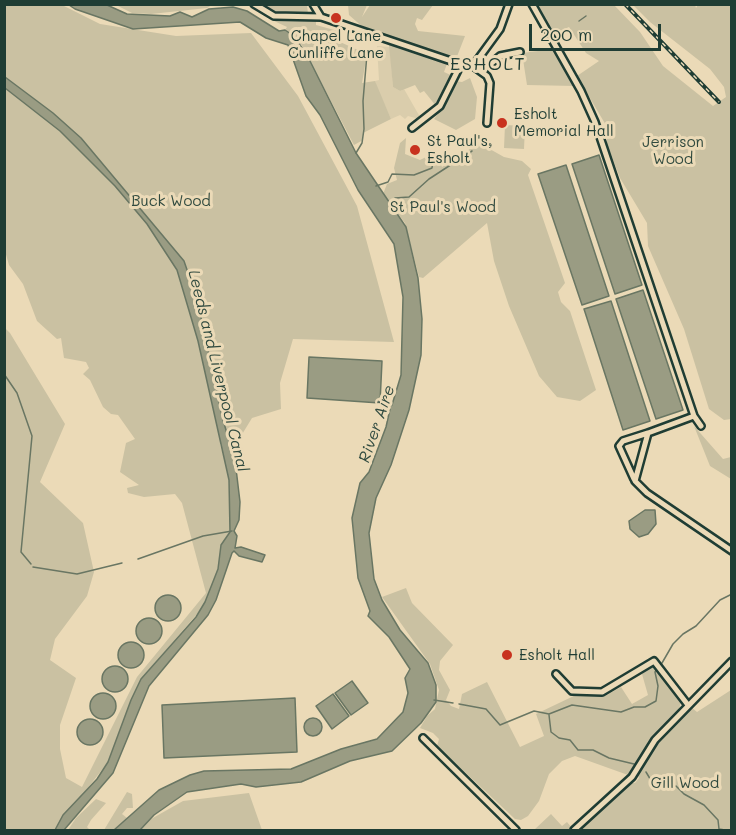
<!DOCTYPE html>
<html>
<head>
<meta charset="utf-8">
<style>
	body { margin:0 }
	#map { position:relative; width:736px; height:835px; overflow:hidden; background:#ebdab7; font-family:Mali,sans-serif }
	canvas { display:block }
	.frame { position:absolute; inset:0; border:6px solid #1f3d34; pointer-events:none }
	.scale { position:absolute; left:529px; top:24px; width:132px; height:27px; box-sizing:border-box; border:3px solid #1f3d34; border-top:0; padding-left:8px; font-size:18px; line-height:21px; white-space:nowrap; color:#1f3d34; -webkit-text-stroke:4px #ebdab7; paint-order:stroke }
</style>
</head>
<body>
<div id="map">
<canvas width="736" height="835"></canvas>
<div class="frame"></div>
<div class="scale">200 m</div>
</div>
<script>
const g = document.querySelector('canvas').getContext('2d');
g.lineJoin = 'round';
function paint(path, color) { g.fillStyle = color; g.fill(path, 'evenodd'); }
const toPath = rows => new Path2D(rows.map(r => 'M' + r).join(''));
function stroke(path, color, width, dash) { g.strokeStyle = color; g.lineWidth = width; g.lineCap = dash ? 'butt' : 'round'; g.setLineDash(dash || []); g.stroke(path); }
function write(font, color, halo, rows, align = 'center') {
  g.font = font + ' Mali,sans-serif'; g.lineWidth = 6; g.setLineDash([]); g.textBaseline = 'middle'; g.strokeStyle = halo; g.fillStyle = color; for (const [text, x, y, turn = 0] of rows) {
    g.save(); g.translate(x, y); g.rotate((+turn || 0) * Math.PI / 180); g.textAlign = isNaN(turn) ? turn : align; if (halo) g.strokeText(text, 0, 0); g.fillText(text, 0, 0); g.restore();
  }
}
paint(toPath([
	[377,46,390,47,393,87,400,91,404,89,420,117,419,119,408,116,405,119,400,115,391,119,376,86,375,81,379,80]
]), '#dacdac');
paint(toPath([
	[5,5,62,5,100,24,176,36,251,33,298,96,357,206,394,342,293,339,280,383,281,409,252,418,241,436,234,431,220,444,229,475,230,532,224,541,218,569,203,607,141,679,131,700,108,762,55,830,5,830,5,328,10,333,65,424,40,482,83,523,94,572,87,596,55,639,50,660,76,678,60,725,60,749,66,778,82,787,137,677,206,593,182,503,175,494,144,497,128,493,127,488,139,485,120,472,126,443,135,439,118,415,111,414,103,407,90,380,83,374,89,368,86,362,64,358,61,338,57,339,37,321,23,284,9,265,5,251],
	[116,5,212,5,207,8,151,14,132,13],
	[258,5,307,5,308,14,276,13],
	[348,5,367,5,362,17,370,5,433,5,422,20,417,18,415,24,418,31,465,36,456,59,365,29,349,15],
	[536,5,614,5,640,32,663,66,713,106,726,97,724,87,710,69,650,22,633,5,695,5,696,8,698,5,731,5,731,419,724,420,709,409,684,329,648,246,647,223,620,178,607,144,607,127,577,76,599,61,586,53,569,27,553,34],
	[273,18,316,18,316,25,338,31,340,42,367,54,362,83,375,81,391,119,363,133,363,140,354,145,301,44,285,30,287,27,272,20],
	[393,44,448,61,444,72,453,76,436,106,424,91,420,93,415,85,400,91,393,87,389,45],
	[554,49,575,86,527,85,522,53],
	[470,78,477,97,475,119,456,130,434,119,450,98,455,81,462,82],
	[505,125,525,126,524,149,504,148],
	[406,138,405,154,420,160,436,152,442,167,479,143,504,157,522,161,531,169,528,175,565,283,558,292,561,302,570,311,596,390,580,401,557,397,539,376,509,306,494,261,487,223,423,278,419,277,405,223,383,194,387,184,397,180,394,168,400,143],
	[694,426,723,459,731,457,731,479,710,466],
	[406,588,412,603,453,645,440,661,439,670,450,690,446,700,451,706,459,709,462,694,487,682,520,747,544,736,536,714,580,693,605,696,621,687,632,704,648,695,642,674,652,666,656,667,681,701,679,710,653,738,628,775,575,756,562,761,549,774,539,801,528,816,521,820,515,819,437,746,439,739,433,733,420,728,427,716,435,709,439,690,430,664,382,597],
	[731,690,731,830,579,830,630,783,635,783,639,778,637,773,658,740,691,707,697,712],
	[127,792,132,794,133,808,127,808,122,814,127,818,114,830,104,830],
	[249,793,262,830,140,830,144,823,183,801],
	[96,799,106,803,91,820,87,827,90,830,68,830,76,818],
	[551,814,562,826,567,822,572,828,569,830,534,830]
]), '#cac1a2');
const water = toPath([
	[69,5,107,5,127,14,170,16,180,12,192,17,209,9,233,7,247,11,279,31,285,30,294,36,308,57,356,153,406,227,418,278,422,319,421,355,409,410,391,465,376,498,369,533,374,579,382,600,400,630,428,663,436,685,436,702,421,723,392,751,350,761,301,782,256,787,241,784,187,792,154,815,140,830,114,830,159,790,190,775,204,771,291,769,341,749,377,739,403,712,408,693,405,678,410,669,389,637,368,616,370,611,358,578,352,518,360,483,369,472,386,427,390,409,386,406,392,405,401,375,403,297,394,244,358,190,320,115,306,96,288,45,266,38,240,22,133,29,75,9,69,5],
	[5,77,53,113,81,138,184,261,197,299,223,420,235,460,240,502,239,520,234,531,237,536,235,548,241,547,265,555,262,562,239,556,234,551,232,553,216,600,208,615,149,686,113,773,64,830,55,830,63,815,97,779,108,762,131,700,141,679,196,617,205,602,218,569,221,545,230,532,229,480,198,341,177,270,147,224,115,186,60,131,5,88,5,77],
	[599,155,642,285,615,294,572,164,599,155],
	[566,165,609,296,582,305,538,174,566,165],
	[643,290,683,410,656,419,616,299,643,290],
	[611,301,650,421,623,430,584,309,611,301],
	[309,357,382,361,380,403,307,398,309,357],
	[645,510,655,510,656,524,648,534,639,537,630,529,629,521,645,510],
	'155 608a13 13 0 1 1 26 0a13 13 0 1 1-26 0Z',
	'136 631a13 13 0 1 1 26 0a13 13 0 1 1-26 0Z',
	'118 655a13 13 0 1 1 26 0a13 13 0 1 1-26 0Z',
	'102 679a13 13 0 1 1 26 0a13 13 0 1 1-26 0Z',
	[352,681,368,703,351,715,335,693,352,681],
	'90 706a13 13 0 1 1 26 0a13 13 0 1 1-26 0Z',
	[333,694,349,716,332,729,316,706,333,694],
	[295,698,297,752,164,758,162,705,295,698],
	'304 727a9 9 0 1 1 18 0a9 9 0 1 1-18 0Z',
	'77 732a13 13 0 1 1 26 0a13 13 0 1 1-26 0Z'
]);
paint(water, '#9a9c83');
stroke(water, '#697663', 1.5);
stroke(toPath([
	[579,21,586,16],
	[356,153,362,143,364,129,363,101,367,54],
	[376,186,388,182,392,174,414,175,432,168,434,154],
	[395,198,409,197,429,179,472,151],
	[4,374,17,393,32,436,21,552,31,564],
	[138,559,203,536,232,531],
	[33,567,77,574,122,563],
	[662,663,673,644,683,634,696,626,720,600,732,594],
	[434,700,453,703],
	[459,704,486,709,500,725,534,711,549,714,572,705,621,712,634,707,645,707,656,701,658,686,655,672,657,669],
	[549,715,551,732,559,738,570,740,578,750,593,750,609,758,634,764],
	[646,772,652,782,667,788,676,786,684,794,704,805,718,820,719,829,725,830],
	[730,830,732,830]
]), '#697663', 1.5);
const minor = toPath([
	[254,4,274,16,321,17,466,66,473,66,487,76,490,83,487,123],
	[313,4,321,17],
	[532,4,581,91,595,122,694,416,701,426],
	[473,66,500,29,509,4],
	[482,71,500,56,520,52],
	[412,128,440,106,461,64],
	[694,416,648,433,635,481,647,493,732,551],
	[634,479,619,446,623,441,648,433],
	[556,674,572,691,602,692,654,661,688,705],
	[423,738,516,830],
	[574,830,632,777,655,740,732,661]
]);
stroke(minor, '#1f3d34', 10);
stroke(minor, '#ebdab7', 5);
const rail = toPath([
	[625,4,719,102]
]);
stroke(rail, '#1f3d34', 4);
stroke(rail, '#ebdab7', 1.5, [4.5]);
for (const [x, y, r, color] of [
	[336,18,6,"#c8321e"],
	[502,123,6,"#c8321e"],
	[415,150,6,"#c8321e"],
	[507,655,6,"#c8321e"]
]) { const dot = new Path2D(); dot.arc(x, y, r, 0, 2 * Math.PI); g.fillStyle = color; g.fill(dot); stroke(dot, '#ebdab7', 2); }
write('15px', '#1f3d34', '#ebdab7', [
	["Chapel Lane",336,36,"center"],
	["Cunliffe Lane",336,53,"center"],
	["Esholt",514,114],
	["Memorial Hall",514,131],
	["St Paul's,",427,141],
	["Esholt",427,158],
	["Esholt Hall",519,655]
], 'left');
write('15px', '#304a3f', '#ebdab7', [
	["Jerrison",673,142],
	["Wood",673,159],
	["Buck Wood",171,201],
	["St Paul's Wood",443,207],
	["Gill Wood",685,783]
]);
write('italic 16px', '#314b40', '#ebdab7', [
	["Leeds and Liverpool Canal",218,371,76],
	["River Aire",377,424,-71]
]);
g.letterSpacing = '1.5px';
write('18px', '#1f3d34', '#ebdab7', [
	["ESHOLT",488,64]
]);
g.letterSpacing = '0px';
</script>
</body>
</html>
